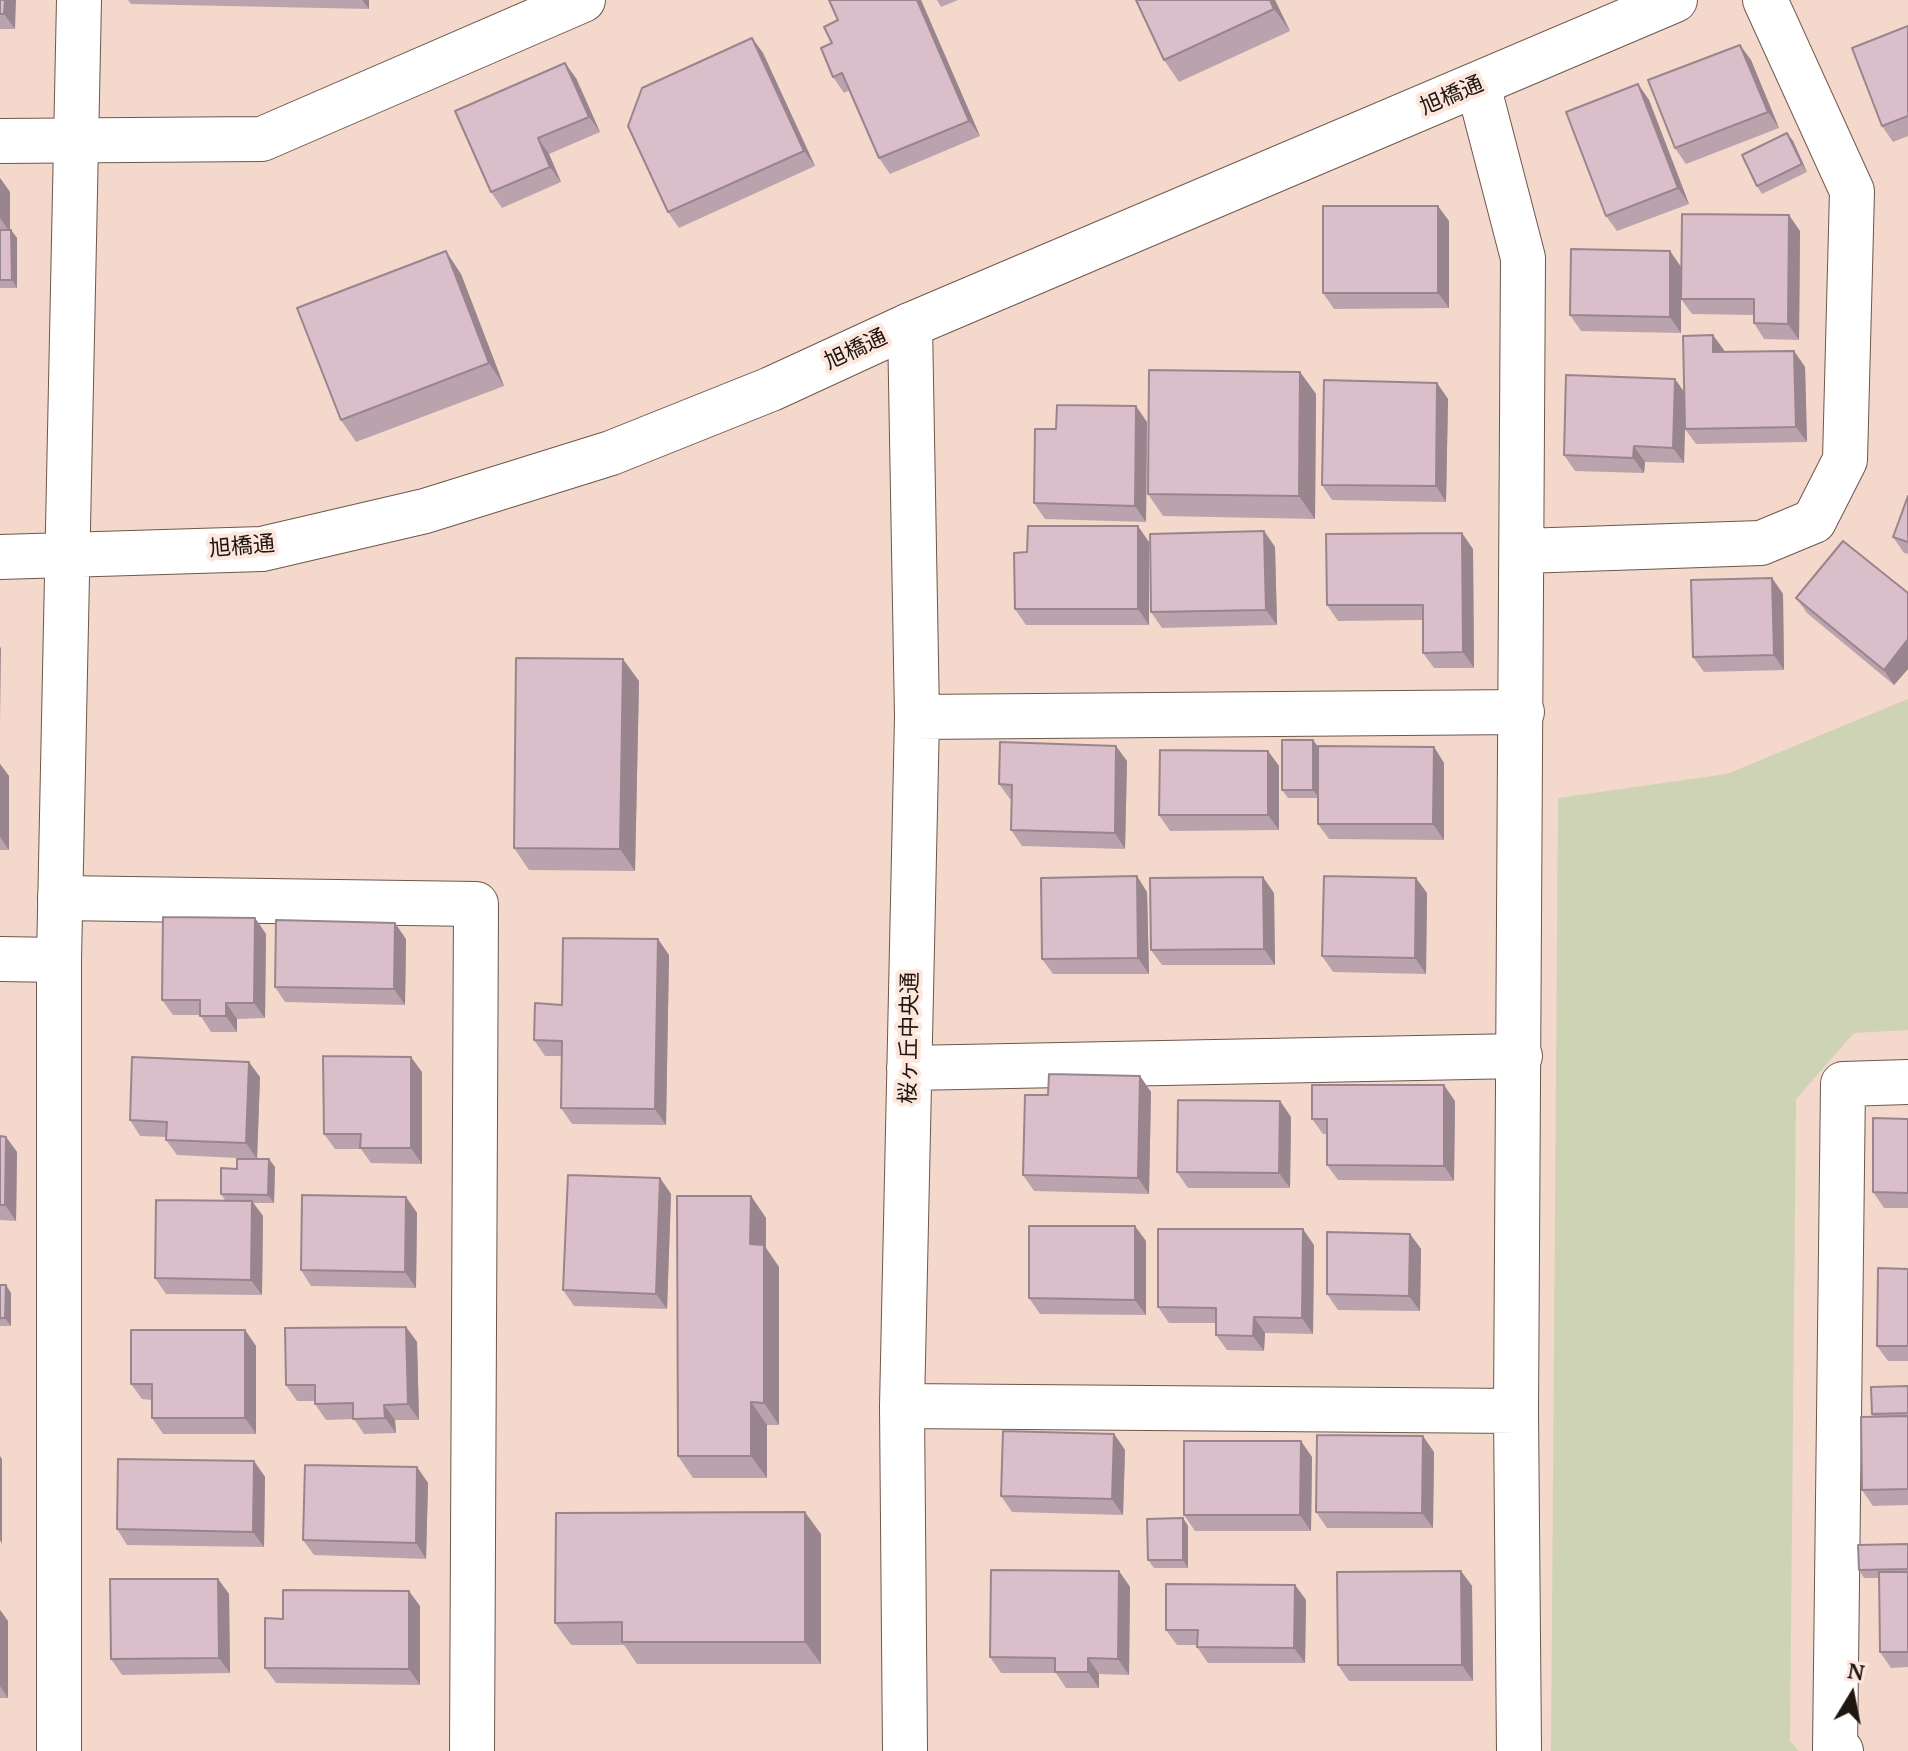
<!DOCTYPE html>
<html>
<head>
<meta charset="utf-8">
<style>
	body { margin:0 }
	#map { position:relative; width:1908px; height:1751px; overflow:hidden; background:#f3d8cb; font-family:"PT Serif",serif }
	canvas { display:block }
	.north { position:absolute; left:1812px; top:1655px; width:80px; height:80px; -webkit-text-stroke:6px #fde7dc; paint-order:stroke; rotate:10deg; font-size:22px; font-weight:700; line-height:32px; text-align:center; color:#1f1611 }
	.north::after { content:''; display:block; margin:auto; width:28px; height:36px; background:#1f1611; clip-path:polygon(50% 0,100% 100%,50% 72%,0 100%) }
</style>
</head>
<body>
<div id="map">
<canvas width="1908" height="1751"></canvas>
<div class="north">N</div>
</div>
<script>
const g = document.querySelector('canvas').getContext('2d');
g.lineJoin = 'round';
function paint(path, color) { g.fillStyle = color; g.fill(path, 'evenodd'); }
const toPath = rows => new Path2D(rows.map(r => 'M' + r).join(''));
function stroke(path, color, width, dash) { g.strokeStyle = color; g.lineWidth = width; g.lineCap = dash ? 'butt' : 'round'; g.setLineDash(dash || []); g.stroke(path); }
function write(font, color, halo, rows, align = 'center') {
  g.font = font + ' "PT Serif","Noto Sans JP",serif'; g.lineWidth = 8; g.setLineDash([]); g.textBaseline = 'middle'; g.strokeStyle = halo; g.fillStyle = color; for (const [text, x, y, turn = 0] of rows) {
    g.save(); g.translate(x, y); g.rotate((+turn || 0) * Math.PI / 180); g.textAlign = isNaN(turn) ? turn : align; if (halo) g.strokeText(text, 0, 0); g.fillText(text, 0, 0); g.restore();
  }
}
paint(toPath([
	[1908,699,1908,1030,1854,1033,1796,1099,1790,1741,1799,1751,1551,1751,1558,798,1727,774]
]), '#ced3b5');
const minor = toPath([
	[1478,85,1523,258,1516,1411,1519,1751],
	[0,141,262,139,583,0],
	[1523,551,1761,543,1814,521,1845,460,1852,191,1765,0],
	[917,717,1522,712],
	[60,898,476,904,472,1751],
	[0,959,59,960],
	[909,1068,1520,1056],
	[902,1406,1516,1411],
	[905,1751,902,1406,917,717,910,325],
	[1841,1751,1835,1749,1843,1084,1908,1082]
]);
const tertiary = toPath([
	[0,557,262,549,425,511,611,453,771,389,910,325,1675,0],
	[59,1751,59,960,79,0]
]);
stroke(minor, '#6e574c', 46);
stroke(tertiary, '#6e574c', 46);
stroke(minor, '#fff', 44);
stroke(tertiary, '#fff', 44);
paint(toPath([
	[0,0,15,29,0,29],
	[128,0,369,0,369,9,131,4],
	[829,0,921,0,980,136,890,174,879,158,850,90,844,93,833,77,832,43,838,20],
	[937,0,958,0,941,7],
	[1136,0,1275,0,1290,31,1179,82,1164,60],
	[1908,26,1908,136,1893,142,1882,126],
	[752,38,763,53,815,166,679,228,668,212],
	[1751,60,1779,128,1686,164,1675,148],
	[576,78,600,132,549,154,561,182,502,208,491,192],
	[1638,84,1649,100,1689,204,1617,231,1606,216],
	[1787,133,1793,141,1807,172,1762,194,1757,186],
	[0,178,10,192,10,230,17,238,17,288,0,288],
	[1449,221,1449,308,1334,309,1323,293],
	[1800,231,1799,340,1764,339,1754,323,1754,315,1692,314,1681,299],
	[1670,251,1681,267,1681,333,1581,331,1570,315],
	[461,274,504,386,356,442,341,420],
	[1724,350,1724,352,1794,351,1805,367,1807,442,1696,444,1685,429,1685,421,1684,463,1645,462,1644,473,1575,471,1564,455,1675,379,1685,393],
	[1300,372,1316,394,1315,519,1163,516,1148,494],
	[1437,383,1448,399,1446,502,1332,500,1322,485],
	[1147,422,1146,522,1045,519,1034,503,1056,429],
	[1908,496,1908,554,1904,553,1893,537],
	[1264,531,1275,547,1277,625,1162,628,1151,612],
	[1149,542,1149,625,1026,625,1015,609,1027,552],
	[1473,549,1474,668,1434,668,1423,653,1423,620,1338,621,1327,605],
	[1772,578,1783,594,1784,670,1704,672,1693,657],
	[1908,593,1908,669,1894,685,1807,613,1796,598],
	[639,681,635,871,529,870,514,848],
	[1318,746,1434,747,1444,763,1444,840,1329,839,1318,824,1318,798,1288,798,1282,790],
	[1268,751,1279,766,1279,830,1170,831,1159,815],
	[1127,761,1125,849,1022,846,1011,830,1012,799,1010,799,999,784],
	[0,764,9,776,9,850,0,850],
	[1147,892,1149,974,1053,974,1042,959],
	[1274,893,1275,965,1162,965,1151,950],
	[1427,893,1426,974,1333,972,1322,956],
	[255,918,266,934,265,1018,237,1019,237,1032,211,1032,200,1015,173,1015,162,1000],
	[406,939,405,1005,285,1002,275,987],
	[669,955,666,1125,572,1124,561,1108,561,1056,545,1056,534,1040],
	[422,1072,422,1164,371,1163,361,1149,335,1149,324,1134],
	[1140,1076,1151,1092,1149,1194,1034,1191,1023,1175],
	[260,1077,257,1159,177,1155,166,1140,166,1137,140,1136,130,1120],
	[1280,1101,1291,1117,1290,1188,1188,1188,1177,1172],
	[1455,1101,1454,1181,1338,1180,1327,1165,1327,1134,1323,1134,1312,1119],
	[1908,1119,1908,1208,1884,1208,1873,1192],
	[0,1136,6,1137,17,1152,16,1221,0,1220],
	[275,1167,274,1203,253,1203,263,1216,262,1295,166,1294,155,1278,225,1200,221,1194,237,1169],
	[660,1178,671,1194,667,1309,574,1306,563,1290],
	[751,1196,766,1218,766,1248,779,1267,779,1425,767,1425,767,1478,693,1478,678,1456],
	[406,1197,417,1213,416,1288,311,1286,301,1270],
	[1410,1234,1421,1249,1420,1311,1338,1310,1327,1294],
	[1146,1241,1146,1315,1040,1314,1029,1298],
	[1314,1245,1313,1334,1265,1333,1264,1351,1227,1350,1216,1335,1216,1323,1169,1323,1158,1307],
	[1908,1269,1908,1361,1888,1361,1877,1346],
	[0,1285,11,1293,11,1326,0,1326],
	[406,1327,417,1342,419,1420,395,1420,396,1433,364,1434,354,1419,326,1420,315,1404,315,1401,297,1401,286,1385],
	[245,1330,256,1346,256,1434,163,1434,152,1418,152,1400,142,1399,131,1384],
	[1908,1386,1908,1505,1873,1506,1862,1490,1873,1417,1872,1414],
	[1114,1434,1125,1450,1123,1515,1012,1512,1001,1496],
	[1434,1452,1433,1528,1327,1528,1316,1512],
	[1312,1457,1311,1531,1195,1531,1184,1515],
	[254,1461,265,1477,264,1547,127,1545,117,1529],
	[417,1467,428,1483,426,1559,314,1555,303,1540],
	[1183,1518,1188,1526,1188,1568,1154,1568,1148,1560],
	[821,1534,821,1664,637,1664,624,1645,571,1645,555,1623],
	[1908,1544,1908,1667,1891,1668,1880,1652,1880,1578,1864,1578,1859,1570],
	[1119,1571,1130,1587,1129,1675,1099,1674,1099,1688,1066,1688,1056,1673,1001,1673,990,1657],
	[1461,1571,1472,1586,1473,1681,1349,1681,1338,1665],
	[218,1579,229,1594,230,1673,122,1675,111,1659],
	[1295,1585,1306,1600,1305,1663,1208,1663,1197,1647,1197,1645,1177,1645,1166,1630],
	[420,1606,420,1685,276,1683,265,1668,283,1619],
	[0,1610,8,1621,8,1698,0,1698]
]), '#bba3ad');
paint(toPath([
	[5,0,16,0,15,29,4,14],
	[362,0,369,0,369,9],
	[917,0,921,0,980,136,969,121],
	[1270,0,1275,0,1290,31,1274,9],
	[752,38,763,53,815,166,804,151],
	[1740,45,1751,60,1779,128,1768,112],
	[565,63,576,78,600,132,589,117],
	[1638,84,1649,100,1689,204,1678,188],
	[1787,133,1793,141,1807,172,1802,164],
	[538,138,549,154,561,182,550,167],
	[0,178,10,192,10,232,0,218],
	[1438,206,1449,221,1449,308,1438,293],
	[1789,215,1800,231,1799,340,1788,324],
	[11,230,17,238,17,288,12,280],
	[446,251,461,274,504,386,489,363],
	[1670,251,1681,267,1681,333,1670,317],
	[1713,335,1724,350,1724,368,1713,352],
	[1794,351,1805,367,1807,442,1796,427],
	[1300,372,1316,394,1315,519,1299,496],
	[1675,379,1686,395,1684,463,1673,448],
	[1437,383,1448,399,1446,502,1436,486],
	[1136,406,1147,422,1146,522,1135,506],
	[1634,446,1645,462,1644,473,1633,458],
	[1138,526,1149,542,1149,625,1138,609],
	[1264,531,1275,547,1277,625,1266,610],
	[1462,533,1473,549,1474,668,1463,652],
	[1772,578,1783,594,1784,670,1774,655],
	[1908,639,1908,669,1894,685,1884,670],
	[0,647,1,648,0,721],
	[623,659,639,681,635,871,620,849],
	[1313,740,1319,748,1319,798,1313,790],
	[1116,746,1127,761,1125,849,1115,833],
	[1434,747,1444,763,1444,840,1433,824],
	[1268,751,1279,766,1279,830,1268,815],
	[0,764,9,776,9,850,0,837],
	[1137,876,1147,892,1149,974,1138,958],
	[1263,877,1274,893,1275,965,1264,949],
	[1416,878,1427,893,1426,974,1415,958],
	[255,918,266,934,265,1018,254,1003],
	[395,923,406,939,405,1005,394,989],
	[658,939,669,955,666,1125,655,1109],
	[226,1003,237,1019,237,1032,226,1016],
	[411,1057,422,1072,422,1164,411,1148],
	[249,1062,260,1077,257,1159,246,1143],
	[1140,1076,1151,1092,1149,1194,1138,1178],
	[1444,1085,1455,1101,1454,1181,1444,1166],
	[1280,1101,1291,1117,1290,1188,1279,1173],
	[6,1137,17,1152,16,1221,5,1205],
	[269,1159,275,1167,274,1203,268,1195],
	[660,1178,671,1194,667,1309,656,1294],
	[751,1196,766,1218,766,1248,779,1267,779,1425,764,1403,750,1244],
	[406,1197,417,1213,416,1288,405,1272],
	[252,1201,263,1216,262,1295,251,1280],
	[1135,1226,1146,1241,1146,1315,1135,1300],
	[1303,1229,1314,1245,1313,1334,1302,1318],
	[1410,1234,1421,1249,1420,1311,1409,1296],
	[6,1285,11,1293,11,1326,5,1318],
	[1254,1317,1265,1333,1264,1351,1253,1336],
	[406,1327,417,1342,419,1420,408,1404],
	[245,1330,256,1346,256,1434,245,1418],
	[751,1402,767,1425,767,1478,751,1456],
	[384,1405,395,1420,396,1433,385,1418],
	[1114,1434,1125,1450,1123,1515,1112,1499],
	[1423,1436,1434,1452,1433,1528,1422,1513],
	[1301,1441,1312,1457,1311,1531,1300,1515],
	[0,1456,2,1459,2,1544,0,1540],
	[254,1461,265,1477,264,1547,253,1532],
	[417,1467,428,1483,426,1559,416,1543],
	[805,1512,821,1534,821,1664,805,1642],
	[1183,1518,1188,1526,1188,1568,1183,1560],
	[1119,1571,1130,1587,1129,1675,1118,1659],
	[1461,1571,1472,1586,1473,1681,1462,1665],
	[218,1579,229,1594,230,1673,219,1658],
	[1295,1585,1306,1600,1305,1663,1294,1648],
	[409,1591,420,1606,420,1685,409,1669],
	[0,1610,8,1621,8,1698,0,1686],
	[1088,1658,1099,1674,1099,1688,1088,1672]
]), '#99858d');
const building = toPath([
	[0,0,5,0,4,14,0,14,0,0],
	[829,0,917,0,969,121,879,158,842,73,833,77,821,48,832,43,824,27,838,20,829,0],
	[1136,0,1270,0,1274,9,1164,60,1136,0],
	[1908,26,1908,116,1882,126,1852,48,1908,26],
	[752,38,804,151,668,212,628,126,642,88,752,38],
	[1740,45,1768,112,1675,148,1648,80,1740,45],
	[565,63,589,117,538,138,550,167,491,192,455,111,565,63],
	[1638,84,1678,188,1606,216,1566,112,1638,84],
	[1787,133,1802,164,1757,186,1742,155,1787,133],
	[1323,206,1438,206,1438,293,1323,293,1323,206],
	[1682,214,1789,215,1788,324,1754,323,1754,299,1681,299,1682,214],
	[0,230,11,230,12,280,0,280,0,230],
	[1571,249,1670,251,1670,317,1570,315,1571,249],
	[446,251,489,363,341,420,297,308,446,251],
	[1713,335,1713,352,1794,351,1796,427,1685,429,1683,336,1713,335],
	[1149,370,1300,372,1299,496,1148,494,1149,370],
	[1566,375,1675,379,1673,448,1634,446,1633,458,1564,455,1566,375],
	[1324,380,1437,383,1436,486,1322,485,1324,380],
	[1057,405,1136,406,1135,506,1034,503,1035,429,1056,429,1057,405],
	[1908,496,1908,542,1893,537,1908,496],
	[1028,526,1138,526,1138,609,1015,609,1014,553,1027,552,1028,526],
	[1264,531,1266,610,1151,612,1150,534,1264,531],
	[1462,533,1463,652,1423,653,1423,605,1327,605,1326,534,1462,533],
	[1843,541,1908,593,1908,639,1884,670,1796,598,1843,541],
	[1772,578,1774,655,1693,657,1691,580,1772,578],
	[516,658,623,659,620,849,514,848,516,658],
	[1282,740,1313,740,1313,790,1282,790,1282,740],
	[1000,742,1116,746,1115,833,1011,830,1012,785,999,784,1000,742],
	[1318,746,1434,747,1433,824,1318,824,1318,746],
	[1160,750,1268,751,1268,815,1159,815,1160,750],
	[1137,876,1138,958,1042,959,1041,878,1137,876],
	[1324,876,1416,878,1415,958,1322,956,1324,876],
	[1263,877,1264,949,1151,950,1150,878,1263,877],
	[163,917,255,918,254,1003,226,1003,226,1016,200,1016,200,1000,162,1000,163,917],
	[276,920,395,923,394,989,275,987,276,920],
	[563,938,658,939,655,1109,561,1108,562,1041,534,1040,535,1003,562,1005,563,938],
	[323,1056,411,1057,411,1148,360,1148,361,1134,324,1134,323,1056],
	[132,1057,249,1062,246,1143,166,1140,167,1122,130,1120,132,1057],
	[1049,1074,1140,1076,1138,1178,1023,1175,1025,1095,1048,1095,1049,1074],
	[1312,1085,1444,1085,1444,1166,1327,1165,1327,1119,1312,1119,1312,1085],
	[1178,1100,1280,1101,1279,1173,1177,1172,1178,1100],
	[1873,1118,1908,1119,1908,1193,1873,1192,1873,1118],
	[0,1136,6,1137,5,1205,0,1205,0,1136],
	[237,1159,269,1159,268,1195,221,1194,221,1168,237,1169,237,1159],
	[568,1175,660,1178,656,1294,563,1290,568,1175],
	[302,1195,406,1197,405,1272,301,1270,302,1195],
	[677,1196,751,1196,750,1244,764,1245,764,1403,751,1402,751,1456,678,1456,677,1196],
	[156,1200,252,1201,251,1280,155,1278,156,1200],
	[1029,1226,1135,1226,1135,1300,1029,1298,1029,1226],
	[1158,1229,1303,1229,1302,1318,1254,1317,1253,1336,1216,1335,1216,1308,1158,1307,1158,1229],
	[1327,1232,1410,1234,1409,1296,1327,1294,1327,1232],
	[1878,1268,1908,1269,1908,1346,1877,1346,1878,1268],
	[0,1285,6,1285,5,1318,0,1318,0,1285],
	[406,1327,408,1404,384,1405,385,1418,353,1419,353,1403,315,1404,315,1385,286,1385,285,1328,406,1327],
	[131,1330,245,1330,245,1418,152,1418,152,1384,131,1384,131,1330],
	[1908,1386,1908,1413,1872,1414,1871,1387,1908,1386],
	[1908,1416,1908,1489,1862,1490,1861,1417,1908,1416],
	[1003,1431,1114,1434,1112,1499,1001,1496,1003,1431],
	[1317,1435,1423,1436,1422,1513,1316,1512,1317,1435],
	[1184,1441,1301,1441,1300,1515,1184,1515,1184,1441],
	[118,1459,254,1461,253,1532,117,1529,118,1459],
	[305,1465,417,1467,416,1543,303,1540,305,1465],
	[805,1512,805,1642,622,1642,622,1622,555,1623,556,1513,805,1512],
	[1183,1518,1183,1560,1148,1560,1147,1519,1183,1518],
	[1908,1544,1908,1569,1859,1570,1858,1545,1908,1544],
	[991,1570,1119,1571,1118,1659,1088,1658,1088,1672,1055,1672,1055,1658,990,1657,991,1570],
	[1461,1571,1462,1665,1338,1665,1337,1572,1461,1571],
	[1879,1572,1908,1572,1908,1652,1880,1652,1879,1572],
	[110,1579,218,1579,219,1658,111,1659,110,1579],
	[1166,1584,1295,1585,1294,1648,1197,1647,1198,1630,1166,1630,1166,1584],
	[283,1590,409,1591,409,1669,265,1668,265,1618,283,1619,283,1590]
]);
paint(building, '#dabec9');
stroke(building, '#99858d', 2);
write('22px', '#1f1611', '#fde7dc', [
	["旭橋通",1452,96,-23],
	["旭橋通",856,350,-25],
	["旭橋通",242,547,-5],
	["桜ヶ丘中央通",910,1038,-89]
]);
</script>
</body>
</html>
